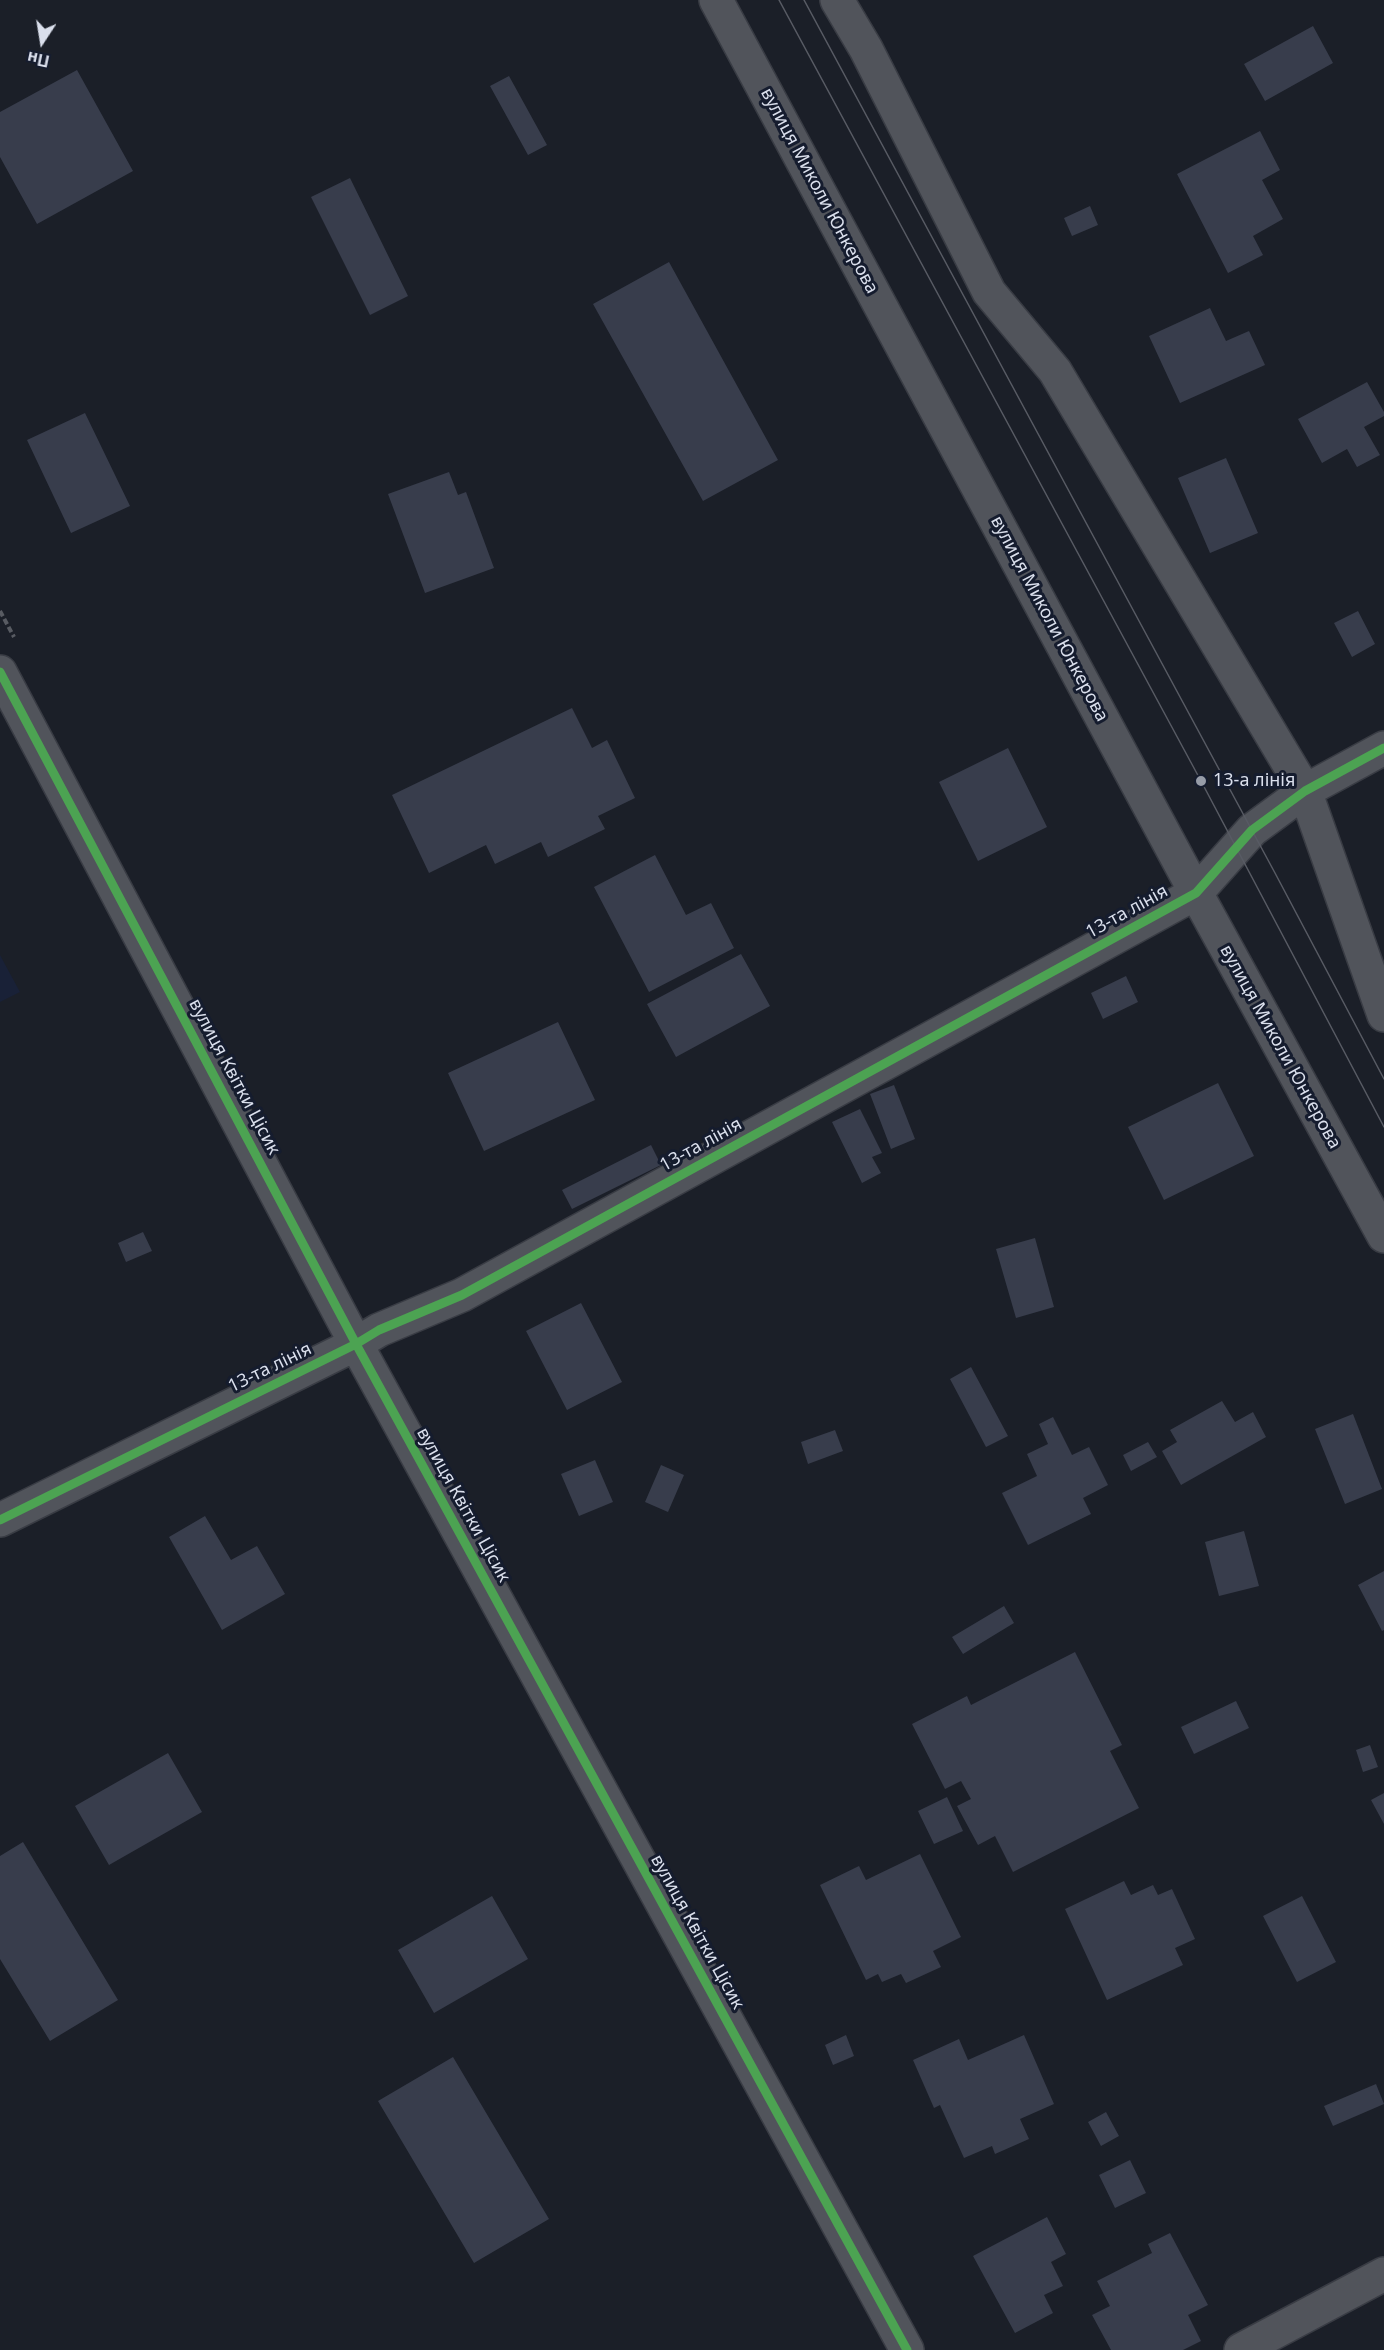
<!DOCTYPE html>
<html>
<head>
<meta charset="utf-8">
<style>
	body { margin:0 }
	#map { position:relative; width:1384px; height:2350px; overflow:hidden; background:#1b1f28; font-family:"Noto Sans",sans-serif }
	canvas { display:block }
	.north { position:absolute; left:12px; top:12px; width:60px; height:60px; -webkit-text-stroke:4px #151c2e; paint-order:stroke; rotate:192deg; font-size:16px; font-weight:700; line-height:24px; text-align:center; color:#dadfec }
	.north::after { content:''; display:block; margin:auto; width:21px; height:27px; background:#dadfec; clip-path:polygon(50% 0,100% 100%,50% 72%,0 100%) }
</style>
</head>
<body>
<div id="map">
<canvas width="1384" height="2350"></canvas>
<div class="north">Пн</div>
</div>
<script>
const g = document.querySelector('canvas').getContext('2d');
g.lineJoin = 'round';
function paint(path, color) { g.fillStyle = color; g.fill(path, 'evenodd'); }
const toPath = rows => new Path2D(rows.map(r => 'M' + r).join(''));
function stroke(path, color, width, dash) { g.strokeStyle = color; g.lineWidth = width; g.lineCap = dash ? 'butt' : 'round'; g.setLineDash(dash || []); g.stroke(path); }
function write(font, color, halo, rows, align = 'center') {
  g.font = font + ' "Noto Sans",sans-serif'; g.lineWidth = 6; g.setLineDash([]); g.textBaseline = 'middle'; g.strokeStyle = halo; g.fillStyle = color; for (const [text, x, y, turn = 0] of rows) {
    g.save(); g.translate(x, y); g.rotate((+turn || 0) * Math.PI / 180); g.textAlign = isNaN(turn) ? turn : align; if (halo) g.strokeText(text, 0, 0); g.fillText(text, 0, 0); g.restore();
  }
}
paint(toPath([
	[0,955,20,992,0,1002]
]), '#192137');
paint(toPath([
	[1313,26,1333,63,1265,101,1244,64],
	[77,70,133,171,37,224,0,157,0,112],
	[509,76,547,145,528,155,490,86],
	[1260,131,1280,170,1262,180,1283,219,1253,236,1263,255,1228,273,1177,174],
	[350,178,408,296,370,315,311,197],
	[1090,206,1098,225,1072,236,1064,218],
	[669,262,778,460,703,501,593,304],
	[1210,308,1226,341,1249,331,1265,365,1180,403,1149,336],
	[1367,382,1384,412,1384,416,1364,427,1380,455,1357,467,1347,449,1322,463,1298,419],
	[85,413,130,506,71,533,27,440],
	[1226,458,1258,533,1210,553,1178,478],
	[449,472,458,495,466,492,494,568,425,593,388,494],
	[1358,611,1375,644,1352,657,1334,623],
	[572,708,592,748,607,740,635,798,598,816,605,829,548,857,541,842,495,864,486,845,429,873,392,795],
	[1008,748,1047,827,978,861,939,782],
	[655,855,686,915,711,903,734,948,649,992,594,887],
	[741,954,770,1006,676,1057,647,1004],
	[1126,976,1138,1002,1103,1019,1091,993],
	[558,1022,595,1100,484,1151,448,1073],
	[1218,1083,1254,1156,1164,1200,1128,1127],
	[894,1085,915,1139,891,1149,870,1094],
	[860,1109,882,1153,872,1157,881,1173,862,1183,832,1122],
	[651,1145,661,1165,572,1209,562,1190],
	[143,1232,152,1251,126,1262,118,1243],
	[1035,1238,1054,1307,1016,1318,996,1249],
	[581,1303,622,1382,567,1410,526,1331],
	[971,1367,1008,1436,986,1447,950,1379],
	[1222,1401,1235,1422,1253,1412,1266,1437,1181,1485,1162,1451,1177,1442,1170,1430],
	[1353,1414,1382,1489,1345,1504,1315,1429],
	[1053,1417,1072,1455,1089,1447,1108,1485,1083,1498,1091,1514,1028,1545,1002,1493,1037,1476,1027,1454,1048,1444,1039,1424],
	[835,1430,843,1451,808,1464,801,1442],
	[1148,1442,1157,1457,1131,1471,1123,1455],
	[595,1460,613,1502,579,1516,561,1474],
	[661,1465,684,1475,668,1512,645,1502],
	[205,1516,231,1560,257,1546,285,1594,222,1630,169,1537],
	[1244,1531,1259,1586,1219,1596,1205,1542],
	[1384,1571,1384,1630,1382,1631,1358,1585],
	[1004,1606,1014,1623,963,1654,952,1637],
	[1075,1652,1122,1745,1110,1751,1139,1808,1013,1872,995,1836,978,1845,957,1806,971,1799,961,1781,945,1789,912,1724,967,1696,971,1705],
	[1236,1701,1249,1728,1194,1754,1181,1727],
	[1370,1745,1378,1767,1363,1772,1356,1750],
	[168,1753,202,1812,109,1865,75,1806],
	[1384,1793,1384,1824,1371,1800],
	[947,1797,963,1831,934,1844,918,1811],
	[23,1842,118,2000,50,2041,0,1959,0,1856],
	[920,1854,961,1937,933,1951,941,1967,906,1983,901,1974,882,1982,878,1974,866,1980,820,1885,859,1866,866,1880],
	[1124,1881,1131,1895,1153,1885,1158,1895,1172,1889,1195,1939,1175,1948,1183,1965,1107,2000,1065,1909],
	[492,1896,528,1959,434,2013,398,1950],
	[1302,1896,1336,1962,1297,1982,1263,1916],
	[846,2035,854,2056,833,2065,825,2045],
	[1024,2035,1054,2104,1020,2119,1029,2139,995,2154,992,2146,964,2158,940,2105,934,2108,913,2060,959,2039,968,2060],
	[453,2057,549,2219,474,2263,378,2101],
	[1376,2084,1384,2104,1333,2126,1324,2106],
	[1106,2112,1119,2136,1101,2146,1088,2122],
	[1130,2160,1146,2193,1115,2208,1099,2175],
	[1047,2217,1066,2254,1051,2262,1063,2286,1044,2295,1053,2313,1015,2333,973,2256],
	[1170,2233,1208,2305,1188,2315,1201,2341,1183,2350,1111,2350,1092,2315,1110,2306,1097,2281,1152,2253,1148,2244]
]), '#383d4c');
const minor = toPath([
	[716,0,1196,893,1384,1236],
	[837,0,866,49,989,292,1055,371,1305,791,1384,1015],
	[0,672,356,1344,907,2350],
	[0,1520,356,1344,379,1330,462,1295,1196,893,1252,830,1305,791,1384,748],
	[1241,2350,1384,2274]
]);
stroke(minor, '#393c44', 36);
stroke(toPath([
	[0,611,14,637]
]), '#585b62', 4, [6, 3]);
stroke(minor, '#51545b', 33);
stroke(toPath([
	[779,0,1201,781,1384,1127],
	[804,0,1275,873,1384,1079]
]), '#585b64', 1.5);
stroke(toPath([
	[0,672,356,1344,907,2350],
	[0,1520,356,1344,379,1330,462,1295,1196,893,1252,830,1305,791,1384,748]
]), '#4ca352', 9);
for (const [x, y, r, color] of [
	[1201,781,6,"#979ca7"]
]) { const dot = new Path2D(); dot.arc(x, y, r, 0, 2 * Math.PI); g.fillStyle = color; g.fill(dot); stroke(dot, '#151c2e', 2); }
write('18px', '#dadfec', '#151c2e', [
	["вулиця Миколи Юнкерова",819,191,62],
	["вулиця Миколи Юнкерова",1049,619,62],
	["13-та лінія",1127,912,-29],
	["вулиця Миколи Юнкерова",1280,1047,61],
	["вулиця Квітки Цісик",234,1077,62],
	["13-та лінія",701,1145,-29],
	["13-та лінія",270,1368,-26],
	["вулиця Квітки Цісик",463,1505,61],
	["вулиця Квітки Цісик",697,1932,61]
]);
write('18px', '#dadfec', '#151c2e', [
	["13-а лінія",1213,781]
], 'left');
</script>
</body>
</html>
